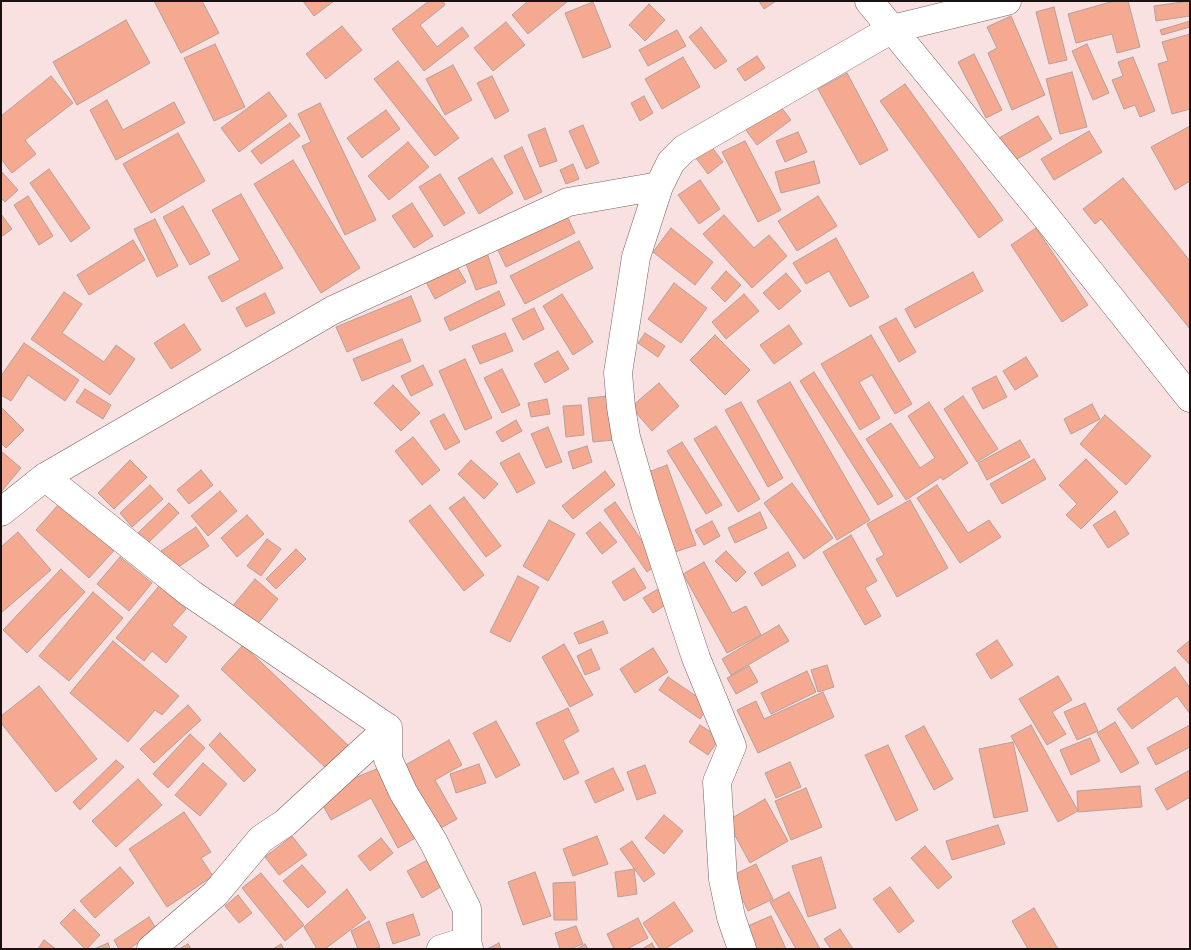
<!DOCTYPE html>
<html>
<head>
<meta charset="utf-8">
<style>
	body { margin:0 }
	#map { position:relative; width:1191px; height:950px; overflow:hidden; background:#f9e1e1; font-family:Commissioner,sans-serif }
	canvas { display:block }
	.frame { position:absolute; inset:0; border:2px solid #1a1212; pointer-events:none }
</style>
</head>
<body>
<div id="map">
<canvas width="1191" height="950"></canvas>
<div class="frame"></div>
</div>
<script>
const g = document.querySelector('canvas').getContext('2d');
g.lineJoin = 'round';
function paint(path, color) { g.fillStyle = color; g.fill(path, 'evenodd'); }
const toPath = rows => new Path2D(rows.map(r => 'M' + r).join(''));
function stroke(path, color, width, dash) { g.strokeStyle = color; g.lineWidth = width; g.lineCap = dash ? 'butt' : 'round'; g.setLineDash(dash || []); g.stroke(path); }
const building = toPath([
	[154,1,202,1,219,33,181,53,154,1],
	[303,1,334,1,314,16,303,1],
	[429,1,443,1,445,5,420,25,437,47,462,27,469,36,424,71,392,29,429,1],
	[528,1,568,1,528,34,512,15,528,1],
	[759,1,776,1,764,9,759,1],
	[1114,1,1128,1,1140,47,1117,53,1112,34,1076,43,1068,14,1114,1],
	[1190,1,1190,16,1156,21,1154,6,1190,1],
	[593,2,611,47,583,58,565,13,593,2],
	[649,4,665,20,645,41,629,25,649,4],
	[1054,7,1067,60,1049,64,1036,12,1054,7],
	[1011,16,1045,95,1012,110,988,53,997,48,987,27,1011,16],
	[126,20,150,63,77,105,53,62,126,20],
	[1190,21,1190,27,1162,35,1160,30,1190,21],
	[506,22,525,45,493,71,474,48,506,22],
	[342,26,362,50,326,79,306,54,342,26],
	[701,27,727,61,715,69,689,37,701,27],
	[677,30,686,46,648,66,639,50,677,30],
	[1190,34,1190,109,1172,114,1158,64,1168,61,1162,42,1190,34],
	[215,44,245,107,214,121,184,58,215,44],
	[1087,44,1109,93,1093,100,1072,51,1087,44],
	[974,54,1002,110,986,118,958,62,974,54],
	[757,56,765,68,745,81,737,69,757,56],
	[683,57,700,87,662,109,645,79,683,57],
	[1133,57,1155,111,1140,117,1135,105,1124,109,1112,80,1123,76,1118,62,1133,57],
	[398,61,459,138,435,156,374,79,398,61],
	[453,65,472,100,445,115,426,79,453,65],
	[1072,72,1087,127,1060,134,1046,79,1072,72],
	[847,73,888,150,860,165,818,89,847,73],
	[51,76,73,103,25,140,36,154,12,173,1,159,1,116,51,76],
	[492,76,509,111,495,119,477,83,492,76],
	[905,84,1003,220,979,238,880,101,905,84],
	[269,92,287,116,239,152,221,128,269,92],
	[644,96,653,113,640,121,631,103,644,96],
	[774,98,791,120,757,145,740,122,774,98],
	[107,100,123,130,174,102,185,123,116,160,90,110,107,100],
	[320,103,376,220,345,235,302,146,311,142,298,114,320,103],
	[386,110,400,129,362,158,347,138,386,110],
	[1038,116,1052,139,1012,162,999,138,1038,116],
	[290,123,300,136,261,164,251,151,290,123],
	[583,125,599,163,586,169,569,131,583,125],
	[1190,126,1190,181,1175,190,1151,147,1190,126],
	[545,128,557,161,540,167,528,135,545,128],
	[1089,131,1102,152,1054,180,1041,159,1089,131],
	[798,132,807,152,785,162,776,141,798,132],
	[178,133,205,181,151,213,123,164,178,133],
	[745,141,781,210,758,222,722,152,745,141],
	[408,142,429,167,389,200,368,176,408,142],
	[711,146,723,162,708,174,696,158,711,146],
	[522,147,542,192,525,200,504,156,522,147],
	[492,158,513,193,479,214,458,178,492,158],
	[293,160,360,268,321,293,254,184,293,160],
	[814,161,820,183,781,193,775,172,814,161],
	[573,164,579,179,566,184,560,170,573,164],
	[49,169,90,228,71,242,30,183,49,169],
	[1,171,18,190,5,202,1,198,1,171],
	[440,174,465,213,444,226,419,187,440,174],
	[1123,178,1190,261,1190,329,1101,219,1095,224,1083,209,1123,178],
	[700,180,720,209,699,224,678,195,700,180],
	[241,194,283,268,222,302,208,277,240,260,212,210,241,194],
	[28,196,53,236,39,245,14,205,28,196],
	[818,196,837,226,797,251,778,221,818,196],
	[412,203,433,236,414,248,392,216,412,203],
	[183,206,210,254,190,265,163,217,183,206],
	[565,212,575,233,506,267,496,246,565,212],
	[1,214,12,229,1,237,1,214],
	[724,215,754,248,769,235,787,256,752,288,703,234,724,215],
	[155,219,178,266,157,277,134,229,155,219],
	[671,228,713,262,695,285,653,252,671,228],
	[1036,228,1088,305,1062,322,1011,245,1036,228],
	[836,238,869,297,850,307,829,271,806,284,793,263,836,238],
	[133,240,145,260,89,295,77,275,133,240],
	[579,241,593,268,525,304,510,276,579,241],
	[487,253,497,283,476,290,465,261,487,253],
	[456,265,466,282,435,299,426,282,456,265],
	[726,271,741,285,725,302,711,288,726,271],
	[973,272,983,291,915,328,905,309,973,272],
	[786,273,801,291,779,310,763,293,786,273],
	[674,283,707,308,681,343,648,319,674,283],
	[499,291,505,305,450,331,444,318,499,291],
	[64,292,82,304,62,333,104,362,116,345,135,359,110,395,31,339,64,292],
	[265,293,275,313,246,327,236,308,265,293],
	[562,294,593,342,573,355,543,306,562,294],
	[744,294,759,311,726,339,712,322,744,294],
	[411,296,421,321,347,352,336,327,411,296],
	[534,308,544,329,523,340,512,319,534,308],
	[896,318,916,352,899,362,879,327,896,318],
	[184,324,201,350,171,369,154,343,184,324],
	[789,325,802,344,774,364,760,345,789,325],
	[505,333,513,351,480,364,472,346,505,333],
	[645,333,665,346,658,357,638,343,645,333],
	[715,335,750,370,725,395,690,360,715,335],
	[871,335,912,404,895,414,872,375,859,382,880,418,860,430,821,364,871,335],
	[402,339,411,361,362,381,353,359,402,339],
	[24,343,79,380,65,401,28,375,11,401,1,395,1,376,24,343],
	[558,351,569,369,545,383,534,364,558,351],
	[1026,357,1038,376,1015,390,1003,371,1026,357],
	[465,359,492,418,465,430,439,371,465,359],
	[423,365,433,385,411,396,401,376,423,365],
	[502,369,520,405,502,413,484,378,502,369],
	[814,372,893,496,878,505,800,381,814,372],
	[996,376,1007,397,983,409,972,388,996,376],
	[790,382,870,520,837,540,757,401,790,382],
	[659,383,679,406,652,431,631,407,659,383],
	[393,385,420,413,401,431,374,403,393,385],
	[85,389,111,405,103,419,76,402,85,389],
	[608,396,614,440,593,442,588,398,608,396],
	[963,396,998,449,977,462,944,409,963,396],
	[547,399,550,414,531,417,528,403,547,399],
	[741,402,783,478,768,487,725,410,741,402],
	[929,402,968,463,943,480,941,477,906,500,866,439,891,423,920,468,935,458,908,416,929,402],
	[1092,404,1100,419,1071,434,1064,419,1092,404],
	[581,405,584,435,566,437,563,406,581,405],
	[1,407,24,430,6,448,1,443,1,407],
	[444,414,460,442,445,450,430,421,444,414],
	[1105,415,1151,456,1126,485,1080,444,1105,415],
	[516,420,522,431,502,442,496,432,516,420],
	[716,426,760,499,738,512,694,439,716,426],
	[548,427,562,462,546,468,531,434,548,427],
	[413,437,440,470,422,485,395,451,413,437],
	[1020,440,1030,457,987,480,978,463,1020,440],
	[682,442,722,505,706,514,667,451,682,442],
	[587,446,592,462,573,469,568,452,587,446],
	[1,451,21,468,1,492,1,451],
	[519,453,535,483,517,493,500,463,519,453],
	[1034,459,1046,479,1002,504,990,484,1034,459],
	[1086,459,1118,492,1081,529,1066,515,1077,504,1059,485,1086,459],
	[130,460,147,477,114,509,98,493,130,460],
	[471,460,498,484,484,499,458,474,471,460],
	[667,465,696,545,675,552,646,473,667,465],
	[201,470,213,485,189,504,177,490,201,470],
	[605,471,615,485,573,519,562,506,605,471],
	[792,483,833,538,804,559,764,503,792,483],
	[150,485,163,499,132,527,120,513,150,485],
	[937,485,968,533,989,520,1001,537,960,563,917,498,937,485],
	[220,491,237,511,208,536,191,516,220,491],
	[65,497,119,545,89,578,36,530,65,497],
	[464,497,501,546,486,557,449,508,464,497],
	[910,500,948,568,897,597,876,559,884,555,867,524,910,500],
	[615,502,658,564,647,572,604,510,615,502],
	[169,503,179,513,147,544,137,534,169,503],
	[430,505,484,575,464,591,409,521,430,505],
	[1115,511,1129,534,1108,548,1093,525,1115,511],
	[760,512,767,528,735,543,728,528,760,512],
	[247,515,264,534,237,557,221,538,247,515],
	[549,520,575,534,548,581,523,566,549,520],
	[712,521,720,536,704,545,695,530,712,521],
	[600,522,617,542,602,554,586,533,600,522],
	[196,527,209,546,174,570,161,551,196,527],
	[18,532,51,570,1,613,1,547,18,532],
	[851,535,877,581,865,588,881,616,865,625,823,552,851,535],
	[267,539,281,549,261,576,247,566,267,539],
	[296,549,306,559,276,589,266,579,296,549],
	[726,551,746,572,736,582,715,561,726,551],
	[788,552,796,566,762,586,754,573,788,552],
	[120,557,152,583,129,611,97,584,120,557],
	[704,562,732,613,746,606,761,635,727,653,683,574,704,562],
	[634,568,646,588,624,601,612,582,634,568],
	[61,569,85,592,27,653,3,630,61,569],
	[518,576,539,587,510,642,490,632,518,576],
	[255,579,278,599,255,627,231,608,255,579],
	[159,586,186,609,172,625,187,637,166,663,152,651,144,661,116,638,159,586],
	[658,589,667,604,653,613,643,598,658,589],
	[93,592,123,618,69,681,39,656,93,592],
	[603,621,608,633,579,644,574,633,603,621],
	[779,625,789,641,731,675,722,659,779,625],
	[997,640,1013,665,991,679,976,654,997,640],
	[1190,640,1190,665,1177,651,1190,640],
	[113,641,179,696,162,715,155,710,128,742,70,693,113,641],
	[564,644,593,695,570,707,542,657,564,644],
	[243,645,350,747,328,770,221,669,243,645],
	[653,648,668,672,635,693,620,669,653,648],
	[591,649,600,669,585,675,577,656,591,649],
	[827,665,834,687,818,692,811,670,827,665],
	[749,666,758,682,736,694,727,678,749,666],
	[1175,667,1190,688,1190,714,1177,696,1132,729,1117,709,1175,667],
	[807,671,816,692,771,714,761,693,807,671],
	[1058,676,1072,700,1052,712,1066,734,1047,745,1019,699,1058,676],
	[668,677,709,705,700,719,659,690,668,677],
	[39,686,97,759,56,792,1,723,1,716,39,686],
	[823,692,834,717,758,753,737,710,756,701,764,719,823,692],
	[1085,703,1098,731,1077,740,1064,712,1085,703],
	[188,705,201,720,154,763,140,749,188,705],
	[568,708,579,731,563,740,579,773,564,780,536,723,568,708],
	[496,721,520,765,496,778,473,733,496,721],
	[1115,722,1139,763,1121,773,1097,733,1115,722],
	[700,725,720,738,708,755,689,742,700,725],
	[1031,725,1078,811,1058,822,1011,736,1031,725],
	[1190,725,1190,747,1156,765,1147,748,1190,725],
	[924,726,953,779,934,790,905,736,924,726],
	[220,733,256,770,244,782,209,745,220,733],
	[190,734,205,748,168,788,153,774,190,734],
	[1090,738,1100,761,1071,775,1060,750,1090,738],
	[449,740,462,765,435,780,457,819,437,830,402,767,449,740],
	[1013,742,1028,811,994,818,979,749,1013,742],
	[888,745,918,810,896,821,865,755,888,745],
	[116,760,124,767,80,810,73,802,116,760],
	[790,762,801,787,776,798,765,773,790,762],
	[203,763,227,784,200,816,175,795,203,763],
	[479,764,486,783,456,793,450,774,479,764],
	[645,765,656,793,637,800,627,772,645,765],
	[379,768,417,837,398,848,371,798,331,820,320,800,352,779,379,768],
	[613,768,624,790,595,803,585,781,613,768],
	[1190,770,1190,797,1167,810,1155,789,1190,770],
	[138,779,162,805,116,847,92,821,138,779],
	[1140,786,1142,807,1078,812,1077,791,1140,786],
	[806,788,822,827,791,840,775,801,806,788],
	[765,799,788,841,750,863,727,821,765,799],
	[184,812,211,852,201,858,213,876,167,907,129,849,184,812],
	[664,815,683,831,664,854,645,838,664,815],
	[998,825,1005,844,952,860,946,841,998,825],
	[292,836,307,855,279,875,265,857,292,836],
	[597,836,608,864,573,876,563,849,597,836],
	[381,838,393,853,370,871,358,856,381,838],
	[632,841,655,874,644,882,620,849,632,841],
	[925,846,952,877,938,889,911,858,925,846],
	[821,857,836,908,808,917,792,866,821,857],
	[429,859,444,885,422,898,407,871,429,859],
	[756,864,773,899,748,911,731,876,756,864],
	[302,865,326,892,308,908,283,881,302,865],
	[120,867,134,883,95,918,80,901,120,867],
	[634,869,637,894,618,897,615,872,634,869],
	[535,872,551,916,523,925,508,882,535,872],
	[261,873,304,925,285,941,242,888,261,873],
	[575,882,577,920,554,920,553,883,575,882],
	[890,887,914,921,899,933,873,899,890,887],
	[347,889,366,918,325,949,317,949,304,927,347,889],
	[789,892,820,949,796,949,770,902,789,892],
	[238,895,252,913,239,923,225,906,238,895],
	[674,902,693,931,665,949,660,949,643,923,674,902],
	[1034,908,1058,949,1028,949,1012,921,1034,908],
	[74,909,100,935,87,949,85,949,60,923,74,909],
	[413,914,420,935,393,944,386,923,413,914],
	[771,916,786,949,753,949,743,928,771,916],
	[149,917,157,930,129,949,119,949,114,940,149,917],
	[638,918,648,938,627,949,614,949,607,934,638,918],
	[369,921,380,947,375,949,358,949,351,931,369,921],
	[576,926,583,944,570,949,560,949,555,933,576,926],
	[840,929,853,949,831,949,824,939,840,929],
	[44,940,56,949,38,949,44,940],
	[108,943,110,949,94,949,108,943],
	[499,943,501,949,487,949,499,943],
	[652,943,655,949,642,949,652,943],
	[188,944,191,949,179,949,188,944],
	[281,944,284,949,273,949,281,944],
	[585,944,588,949,577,949,585,944]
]);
paint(building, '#f4a990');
stroke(building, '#b5a099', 1);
const street = toPath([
	[869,1,1042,212,1190,398],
	[45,477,190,593,388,728],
	[1,512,45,477,333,310,568,202,659,186],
	[388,728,388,759,403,792,433,841,467,909,467,941,469,949],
	[151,949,215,894,261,839,285,823,388,728],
	[441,949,467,941],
	[742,949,731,917,723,879,717,782,732,746,696,658,646,507,626,437,621,407,618,373,636,257,659,186,671,162,684,149,892,29,1007,1]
]);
stroke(street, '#776262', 29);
stroke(street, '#fff', 28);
</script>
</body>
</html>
